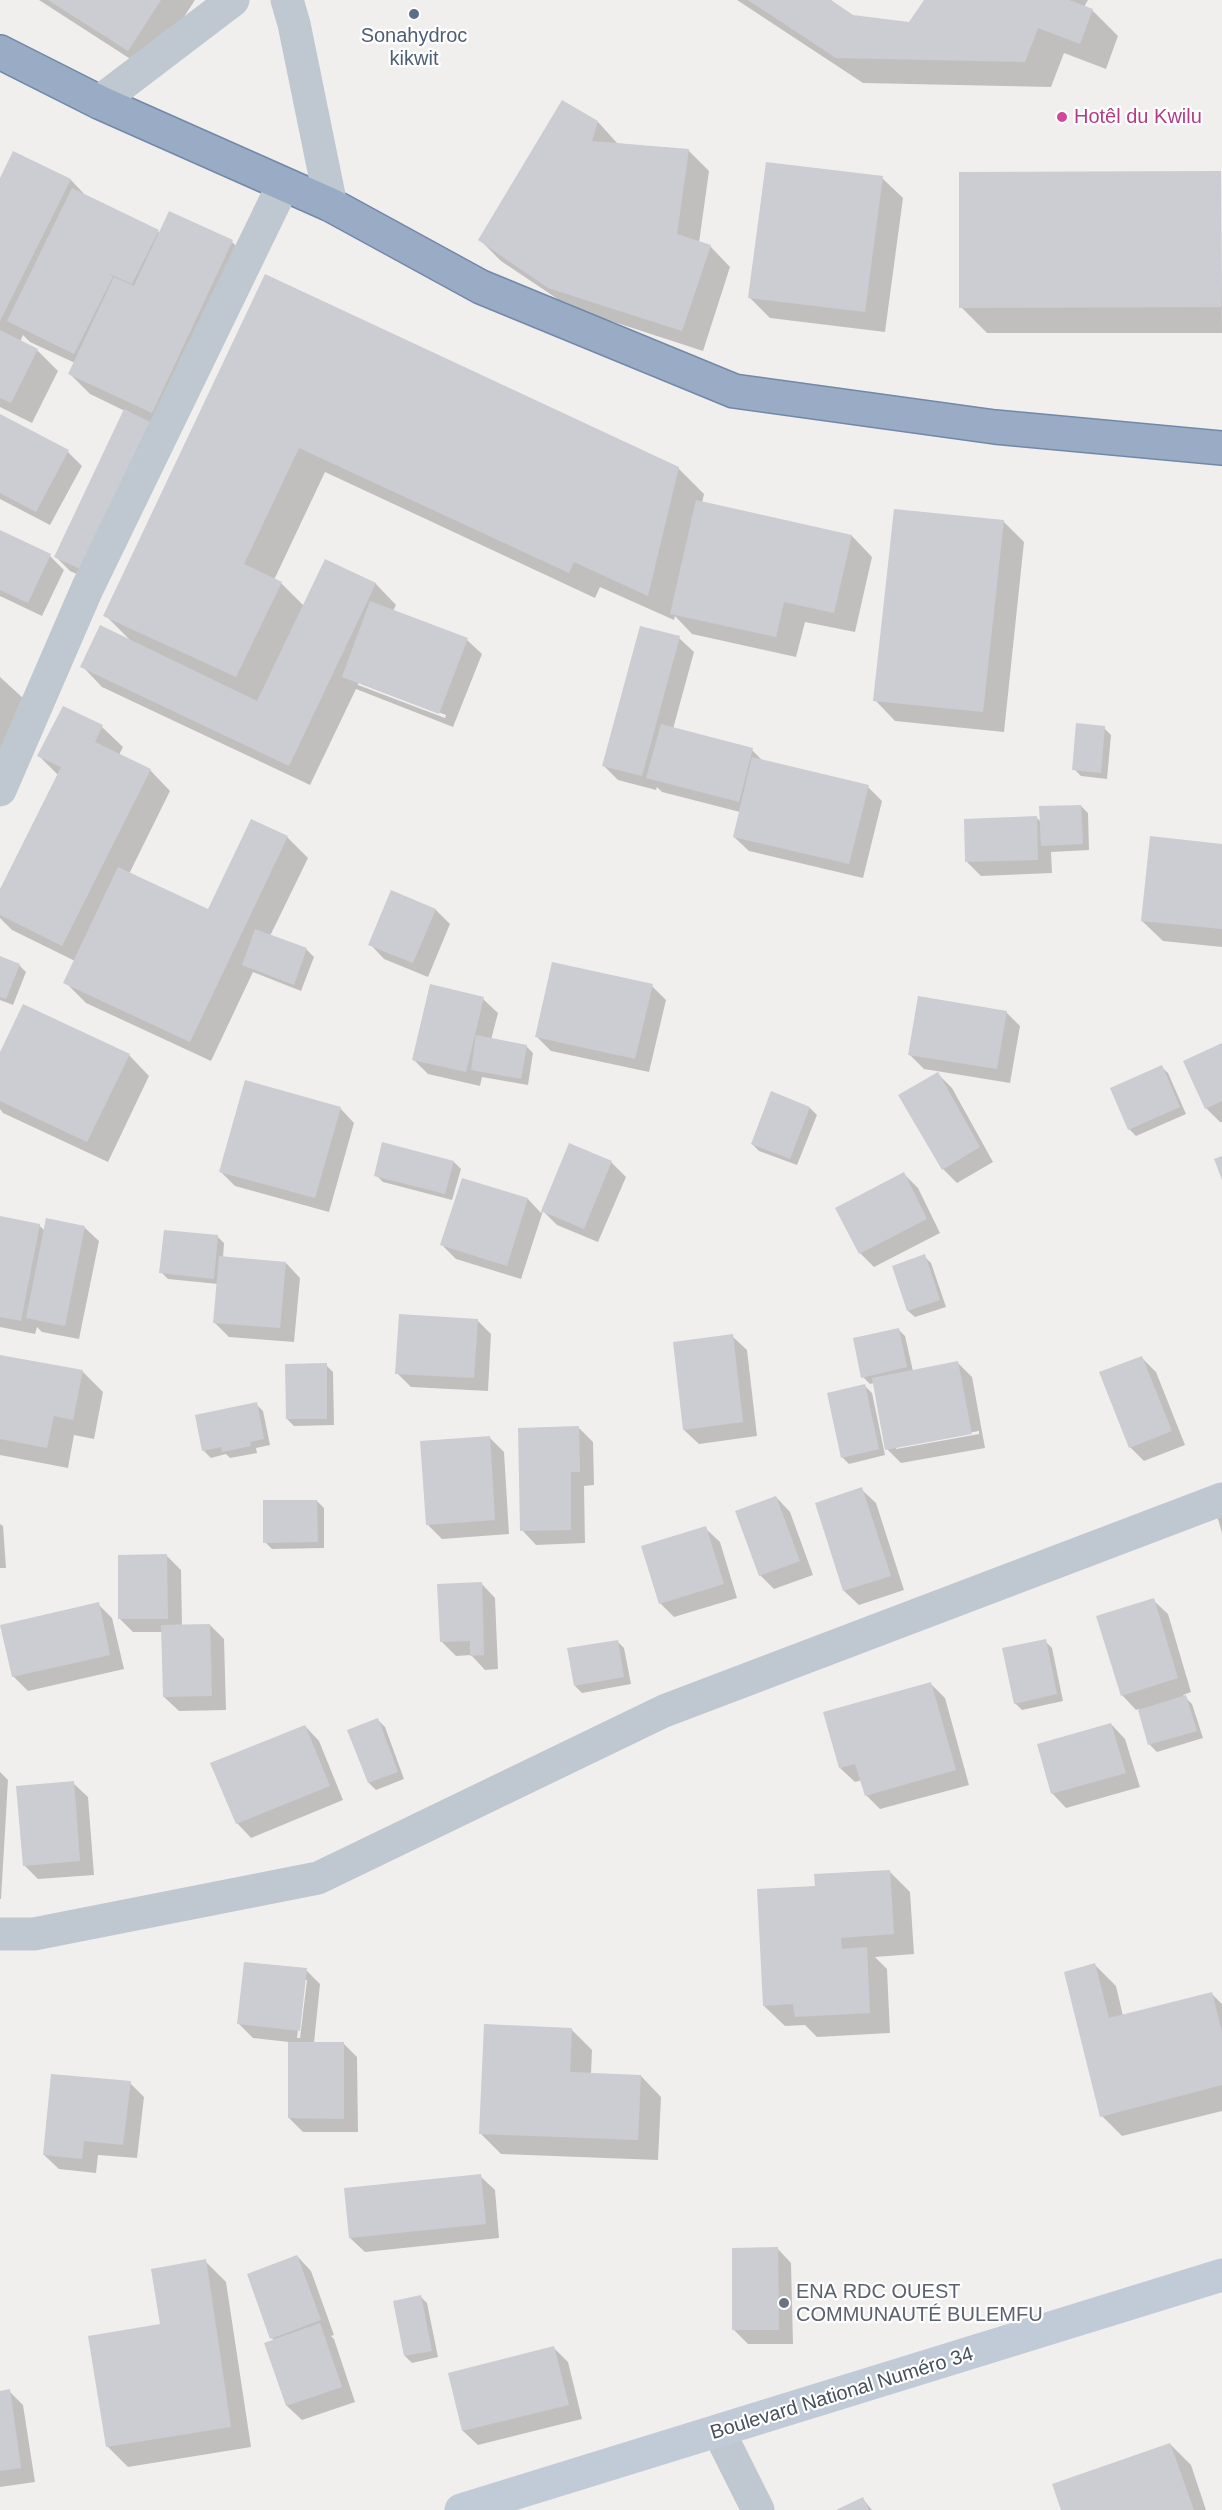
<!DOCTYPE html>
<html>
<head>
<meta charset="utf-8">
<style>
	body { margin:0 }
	canvas { display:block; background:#f1eeee }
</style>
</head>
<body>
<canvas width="1222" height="2510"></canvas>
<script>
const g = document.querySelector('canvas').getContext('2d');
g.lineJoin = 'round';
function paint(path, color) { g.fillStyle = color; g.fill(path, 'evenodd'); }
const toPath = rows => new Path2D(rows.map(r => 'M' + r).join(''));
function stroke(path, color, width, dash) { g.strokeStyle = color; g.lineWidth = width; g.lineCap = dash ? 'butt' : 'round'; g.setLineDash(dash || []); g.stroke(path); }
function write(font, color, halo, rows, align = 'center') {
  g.font = font + ' Arial,sans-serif'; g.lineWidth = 4.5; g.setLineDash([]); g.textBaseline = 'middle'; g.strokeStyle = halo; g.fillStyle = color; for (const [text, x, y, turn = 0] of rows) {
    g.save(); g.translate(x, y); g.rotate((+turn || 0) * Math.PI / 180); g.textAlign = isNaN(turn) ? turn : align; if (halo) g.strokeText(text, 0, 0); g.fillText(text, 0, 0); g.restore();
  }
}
paint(toPath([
	[39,0,195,0,149,71],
	[737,0,829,0,853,16,909,24,926,0,1088,0,1084,7,1092,10,1118,36,1106,69,1064,53,1051,87,863,83],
	[598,122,618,144,688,150,709,171,699,243,710,246,730,267,703,351,571,308,501,261,480,240],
	[14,153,71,180,87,197,160,233,232,242,253,262,94,582,70,571,56,557,125,411,90,394,70,374,75,363,30,342,23,335,20,342,37,350,58,371,32,423,0,407,0,181],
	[1221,172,1222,333,987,333,961,307],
	[882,178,903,198,885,332,770,318,749,297],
	[266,276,678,468,704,494,702,503,852,536,872,557,855,632,805,622,796,657,692,634,675,616,674,620,600,587,595,598,325,472,274,580,281,583,304,606,326,561,376,584,396,605,393,611,467,640,482,654,453,727,356,689,310,785,102,687,82,666,132,642,105,615],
	[358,682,446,715,445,718,358,685],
	[0,416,68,452,82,466,50,525,0,499],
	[1003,521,1024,542,1004,732,895,721,875,700],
	[0,532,50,556,64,570,42,616,0,596],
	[679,638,694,652,673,729,752,750,764,762,868,787,882,801,863,878,749,851,734,837,740,812,662,792,657,787,656,790,618,780,604,766],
	[0,677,24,699,0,752],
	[64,708,102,727,123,747,119,755,150,770,170,791,129,874,209,911,287,837,308,858,270,936,307,950,314,957,301,991,253,972,211,1061,86,1003,65,982,75,961,12,930,0,918,0,893,58,775,39,756],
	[1104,728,1111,735,1107,779,1081,776,1074,769],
	[1081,806,1088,813,1089,850,1051,852,1052,873,981,876,967,862,1036,817,1042,823],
	[1222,845,1222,947,1163,941,1142,921],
	[392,892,436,910,450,924,428,977,384,959,370,944],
	[0,957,19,965,26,972,13,1005,0,1000],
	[652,986,666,1000,649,1072,551,1051,536,1036],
	[483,999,498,1013,491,1040,526,1046,533,1053,528,1085,482,1077,480,1086,428,1074,414,1060],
	[1006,1012,1020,1026,1010,1083,924,1069,910,1055],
	[1222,1045,1222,1122,1220,1122,1206,1108],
	[0,1054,129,1055,149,1076,108,1162,3,1113,0,1109],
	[1161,1066,1168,1073,1186,1114,1136,1136,1129,1129],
	[938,1074,952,1088,993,1162,957,1183,943,1169],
	[340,1108,354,1123,329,1212,235,1186,220,1171],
	[810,1108,817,1115,797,1165,759,1151,752,1144],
	[570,1145,611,1162,626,1177,598,1242,557,1225,543,1211,521,1279,456,1259,442,1245,463,1179,528,1199,541,1213],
	[454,1162,461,1169,452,1200,383,1182,376,1175],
	[904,1174,918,1188,940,1233,874,1267,860,1253],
	[0,1218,39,1225,45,1231,84,1227,99,1241,79,1339,42,1332,37,1327,35,1334,0,1327],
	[217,1236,224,1243,223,1258,286,1263,300,1278,294,1342,229,1337,214,1322,218,1284,168,1279,161,1272],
	[924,1256,931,1263,946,1307,915,1317,908,1311],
	[477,1320,491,1334,488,1391,411,1387,397,1373],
	[898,1329,905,1336,913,1371,958,1363,972,1377,985,1448,901,1463,887,1449,874,1383,870,1384,863,1377],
	[979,1431,979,1434,896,1449,896,1446],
	[732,1336,747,1350,757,1436,699,1444,684,1430],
	[0,1356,82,1371,103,1392,94,1439,74,1435,68,1468,0,1455],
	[1142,1358,1156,1372,1185,1445,1144,1461,1130,1447],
	[326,1365,333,1372,334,1425,294,1426,287,1419],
	[865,1386,872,1393,885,1455,849,1464,842,1457],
	[256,1404,263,1411,270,1445,256,1448,257,1453,230,1458,226,1454,211,1458,204,1451,197,1416],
	[579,1428,593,1442,594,1485,584,1486,585,1543,536,1545,522,1530],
	[490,1438,504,1452,509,1534,442,1539,427,1524],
	[861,1489,876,1503,904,1590,859,1605,844,1591],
	[776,1497,790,1512,813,1575,774,1589,760,1575],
	[317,1501,324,1508,324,1548,272,1549,265,1542],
	[1222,1515,1222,1533,1217,1516],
	[0,1524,3,1526,6,1568,0,1568],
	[705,1528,720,1542,737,1598,674,1617,660,1603],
	[167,1556,181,1570,182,1626,210,1625,224,1639,226,1710,179,1711,164,1697,163,1632,133,1632,119,1618],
	[481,1583,495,1598,498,1669,485,1670,471,1655,456,1656,441,1641],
	[1153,1600,1168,1614,1191,1692,1183,1695,1192,1704,1203,1738,1157,1752,1150,1745,1139,1709,1136,1710,1122,1695],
	[98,1604,112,1618,124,1669,28,1691,13,1676],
	[617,1641,624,1648,631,1684,582,1693,575,1686],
	[1045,1641,1052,1648,1063,1701,1022,1710,1015,1703],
	[931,1684,945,1698,969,1785,880,1809,866,1795,862,1780,855,1782,840,1768],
	[378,1720,385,1727,404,1779,376,1790,369,1783,349,1730],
	[1111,1724,1125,1739,1140,1787,1066,1808,1052,1793],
	[305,1726,319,1741,343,1800,251,1838,237,1823],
	[0,1772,8,1780,1,1899,0,1899],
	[73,1783,88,1797,94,1875,38,1879,24,1865],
	[889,1871,910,1892,914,1954,875,1957,887,1969,890,2033,817,2037,805,2025,785,2026,764,2006,817,1888],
	[1095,1965,1116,1986,1123,2016,1211,1993,1222,2004,1222,2111,1122,2136,1102,2116],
	[306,1970,320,1984,314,2043,343,2043,357,2057,358,2132,303,2132,289,2118,289,2042,253,2038,239,2024],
	[304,1980,307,1980,300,2038,297,2038],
	[572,2030,592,2050,591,2074,641,2076,661,2097,658,2160,501,2154,480,2133],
	[130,2083,144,2097,137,2158,98,2155,96,2173,59,2169,44,2155],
	[480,2176,495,2190,499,2238,365,2252,350,2238],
	[777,2248,791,2263,793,2344,748,2344,734,2330],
	[297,2256,311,2271,334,2335,331,2336,334,2339,355,2402,302,2420,287,2406,274,2341,272,2338],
	[205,2261,226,2282,251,2447,128,2467,107,2446,162,2325],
	[420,2296,427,2303,438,2357,412,2363,405,2356],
	[554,2348,568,2362,582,2419,478,2445,463,2431,449,2374],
	[9,2391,23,2405,35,2482,0,2487,0,2392],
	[1170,2444,1191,2465,1206,2510,1063,2510],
	[863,2499,872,2510,840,2510]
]), '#0003');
paint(toPath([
	[48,0,161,0,128,51],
	[748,0,831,0,853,15,909,22,924,0,1069,0,1093,9,1080,44,1038,28,1025,62,836,58],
	[562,100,598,121,592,141,689,149,677,234,711,245,682,331,548,288,478,240],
	[13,151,71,179,0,321,0,178],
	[766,162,883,176,865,312,748,298],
	[1221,171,1221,307,959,308,959,172],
	[72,188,159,230,132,284,110,274,113,276,74,354,7,321],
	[169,211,233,240,152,413,68,374,114,277,134,286],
	[265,274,679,467,648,596,574,562,569,573,299,448,244,564,282,582,236,677,103,616],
	[0,330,38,349,11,403,0,398],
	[124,409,150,422,80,569,54,557],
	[0,414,69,450,36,512,0,493],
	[696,500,852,535,834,613,784,602,776,637,670,614],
	[894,509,1004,520,983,712,873,701],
	[0,530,51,554,28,603,0,590],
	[325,559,376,583,289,766,80,667,100,625,257,701],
	[370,601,468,638,439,714,342,677],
	[640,626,680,636,642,776,602,766],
	[63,706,103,725,95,742,151,769,62,946,0,915,0,889,61,767,37,756],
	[1076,723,1105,726,1101,773,1072,770],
	[661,724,753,748,739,802,646,778],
	[752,757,869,785,849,864,733,837],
	[1081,805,1083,844,1041,846,1039,806],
	[1037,816,1038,860,965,862,964,819],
	[251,819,288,836,190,1042,63,983,118,867,208,909],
	[1150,836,1222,844,1222,929,1141,921],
	[391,890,436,909,413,963,368,945],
	[255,929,307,948,294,985,242,965],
	[0,956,20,964,6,999,0,997],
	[552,962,653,984,635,1059,535,1037],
	[430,984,484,997,466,1072,412,1060],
	[918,996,1007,1011,997,1069,908,1055],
	[23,1004,130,1054,87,1142,0,1101,0,1052],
	[476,1035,527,1045,521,1079,471,1070],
	[1222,1043,1222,1101,1205,1109,1183,1061],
	[1162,1065,1180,1107,1128,1130,1110,1088],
	[938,1072,980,1147,942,1170,898,1095],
	[245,1080,341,1107,315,1198,219,1172],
	[771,1091,810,1107,790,1159,751,1144],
	[382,1142,454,1161,445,1194,374,1176],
	[569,1143,612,1161,584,1229,541,1211],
	[1222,1156,1222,1180,1214,1159],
	[904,1172,927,1219,859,1254,835,1208],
	[462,1178,528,1198,507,1266,440,1245],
	[0,1216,40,1224,21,1321,0,1317],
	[46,1218,85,1226,65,1326,26,1318],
	[164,1230,218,1235,214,1279,159,1273],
	[925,1254,940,1300,907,1311,892,1266],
	[219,1256,286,1262,280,1328,213,1323],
	[399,1314,478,1319,474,1378,395,1374],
	[899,1328,907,1367,861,1378,853,1338],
	[733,1334,743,1422,683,1430,673,1342],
	[0,1355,83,1370,73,1420,54,1416,47,1448,0,1439],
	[1142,1356,1172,1431,1129,1448,1099,1372],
	[958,1361,972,1434,885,1450,872,1378],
	[327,1363,327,1419,286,1419,285,1364],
	[865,1384,879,1449,841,1458,827,1393],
	[257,1402,264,1439,250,1442,251,1446,222,1452,221,1447,202,1451,195,1415],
	[579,1426,580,1472,571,1472,571,1530,520,1531,518,1428],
	[490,1436,495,1520,426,1525,420,1441],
	[862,1487,891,1576,843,1591,815,1503],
	[776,1496,800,1561,759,1576,735,1511],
	[263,1500,317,1500,318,1542,263,1543],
	[706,1526,724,1584,659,1604,641,1546],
	[167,1554,168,1619,118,1619,118,1555],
	[482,1582,484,1655,470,1656,470,1641,440,1642,437,1584],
	[1154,1598,1178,1678,1121,1696,1096,1616],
	[99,1602,110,1655,12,1677,0,1625],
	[210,1624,212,1696,163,1697,161,1625],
	[1046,1639,1057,1694,1014,1704,1002,1648],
	[618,1640,624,1677,574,1686,567,1648],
	[931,1682,956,1770,865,1796,855,1764,839,1768,823,1712],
	[1186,1695,1197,1731,1148,1745,1138,1710],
	[378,1718,398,1772,368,1783,347,1730],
	[1111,1723,1126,1773,1051,1794,1037,1744],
	[305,1725,330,1786,236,1824,210,1763],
	[74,1781,80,1861,23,1866,16,1786],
	[890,1870,894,1934,841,1938,842,1949,867,1947,870,2013,795,2017,793,2004,763,2006,757,1889,815,1886,814,1874],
	[244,1962,307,1968,300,2031,237,2024],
	[1095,1963,1109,2018,1212,1992,1222,2032,1222,2085,1100,2117,1064,1972],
	[484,2024,572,2028,570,2072,641,2075,638,2140,479,2134],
	[288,2042,344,2042,344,2119,288,2118],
	[51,2074,131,2081,123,2145,84,2141,82,2159,43,2155],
	[481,2174,486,2224,349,2238,344,2188],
	[778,2247,779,2330,732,2330,732,2248],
	[297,2255,321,2320,270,2339,247,2274],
	[206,2259,231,2427,106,2447,88,2336,160,2324,151,2269],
	[421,2295,432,2351,404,2356,393,2301],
	[320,2323,342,2387,286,2406,264,2343],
	[554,2346,569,2405,462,2431,448,2373],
	[10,2389,21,2468,0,2471,0,2391],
	[1170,2443,1194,2510,1061,2510,1052,2484],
	[863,2497,869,2510,836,2510]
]), '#cbcdd3');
const trunk = toPath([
	[0,52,99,102,331,205,481,287,734,391,995,427,1222,448]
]);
stroke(trunk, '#7288a8', 36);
stroke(toPath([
	[287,0,294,24,331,205],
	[99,102,233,0],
	[0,790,87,589,283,185],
	[0,1934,34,1934,318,1878,664,1711,1222,1499],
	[719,2432,758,2510]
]), '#bfc8d0', 33);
stroke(toPath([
	[461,2510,1222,2275]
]), '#c1cad7', 33);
stroke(trunk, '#9aacc5', 33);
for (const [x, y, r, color] of [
	[414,14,6,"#5c6f8a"],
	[1062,117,6,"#d1479c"],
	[784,2303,6,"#6b7280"]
]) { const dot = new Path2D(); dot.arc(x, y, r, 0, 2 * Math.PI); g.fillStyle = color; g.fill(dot); stroke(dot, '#fff', 2); }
write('20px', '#4e5e75', '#fff', [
	["Sonahydroc",414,36],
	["kikwit",414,59]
]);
write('20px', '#b23c85', '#fff', [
	["Hotêl du Kwilu",1074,117]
], 'left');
write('20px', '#5b616d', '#fff', [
	["ENA RDC OUEST",796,2292],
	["COMMUNAUTÉ BULEMFU",796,2315]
], 'left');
write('20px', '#47505b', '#fff', [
	["Boulevard National Numéro 34",842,2394,-17]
]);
</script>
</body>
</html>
